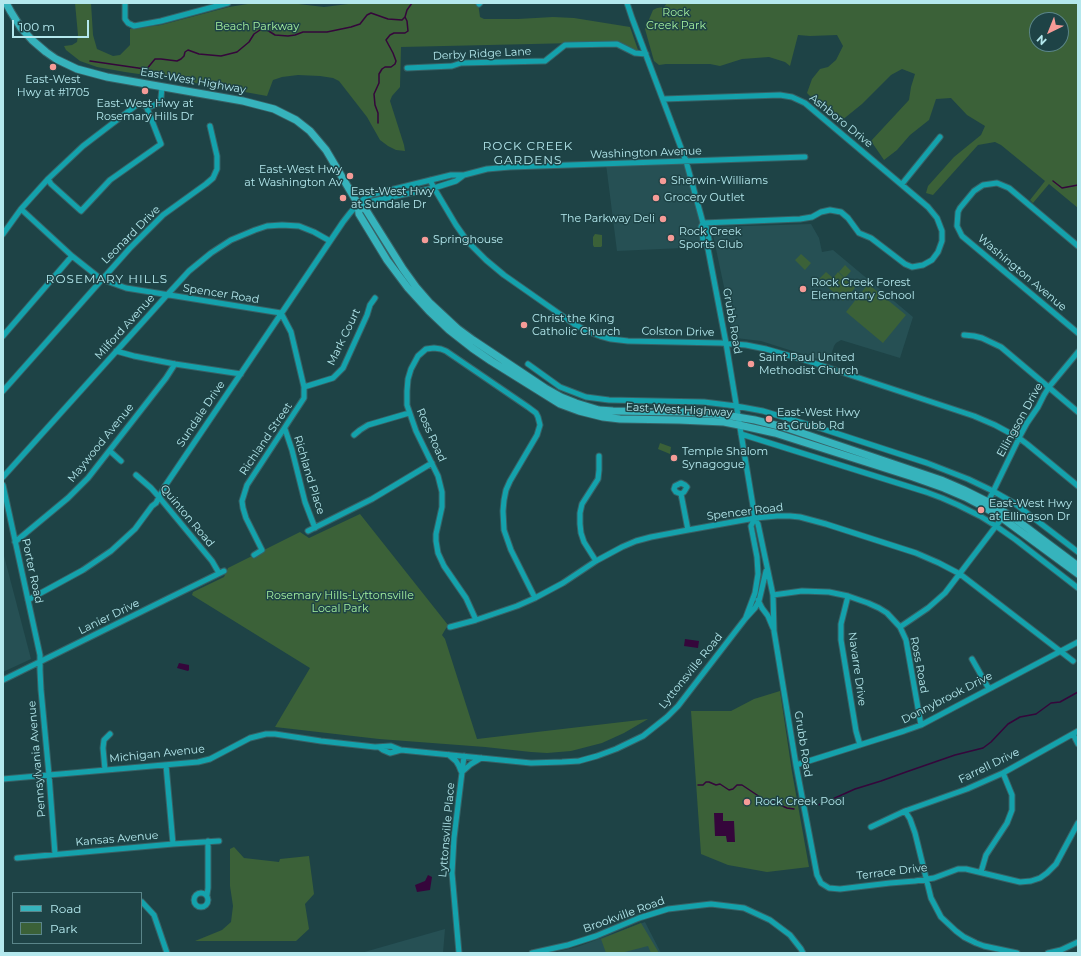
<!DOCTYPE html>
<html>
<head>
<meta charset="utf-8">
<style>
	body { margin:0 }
	#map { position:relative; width:1081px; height:956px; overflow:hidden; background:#1e4346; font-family:Montserrat,sans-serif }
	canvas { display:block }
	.frame { position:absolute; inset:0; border:4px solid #b4e8ed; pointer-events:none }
	.legend { position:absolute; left:12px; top:892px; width:130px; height:52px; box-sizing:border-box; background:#1e4346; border:1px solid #5a8589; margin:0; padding:5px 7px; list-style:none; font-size:12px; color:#b4e8ed }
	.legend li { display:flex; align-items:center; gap:8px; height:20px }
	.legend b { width:20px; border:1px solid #5a8589 }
	.north { position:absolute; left:1029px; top:12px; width:40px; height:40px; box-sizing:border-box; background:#1e4346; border:1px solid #5a8589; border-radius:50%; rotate:223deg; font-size:11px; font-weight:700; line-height:16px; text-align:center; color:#b4e8ed }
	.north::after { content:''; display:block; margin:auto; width:14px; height:18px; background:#f59b97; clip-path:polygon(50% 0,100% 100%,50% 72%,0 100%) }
	.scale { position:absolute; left:12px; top:20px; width:77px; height:18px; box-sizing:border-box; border:2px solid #b4e8ed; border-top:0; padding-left:5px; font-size:12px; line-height:14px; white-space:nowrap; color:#b4e8ed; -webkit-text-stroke:3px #1e4346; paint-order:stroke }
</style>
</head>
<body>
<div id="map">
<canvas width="1081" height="956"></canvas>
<div class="frame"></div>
<ul class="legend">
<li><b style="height:5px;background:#36b3bc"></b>Road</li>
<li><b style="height:11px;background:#3b6138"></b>Park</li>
</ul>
<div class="north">N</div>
<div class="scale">100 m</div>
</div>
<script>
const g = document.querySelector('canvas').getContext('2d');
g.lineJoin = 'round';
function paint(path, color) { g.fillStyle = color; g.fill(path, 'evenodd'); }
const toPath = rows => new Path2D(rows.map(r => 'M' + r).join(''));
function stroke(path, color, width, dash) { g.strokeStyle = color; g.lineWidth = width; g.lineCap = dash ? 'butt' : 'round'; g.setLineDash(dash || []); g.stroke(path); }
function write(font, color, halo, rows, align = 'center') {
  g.font = font + ' Montserrat,sans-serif'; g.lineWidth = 3; g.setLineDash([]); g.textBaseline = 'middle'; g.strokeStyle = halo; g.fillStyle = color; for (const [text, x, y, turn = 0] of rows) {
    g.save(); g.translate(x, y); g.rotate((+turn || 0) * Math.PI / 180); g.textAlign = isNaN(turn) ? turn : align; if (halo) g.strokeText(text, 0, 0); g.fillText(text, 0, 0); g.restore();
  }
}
paint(toPath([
	[686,161,708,234,705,247,617,251,606,164],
	[811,224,819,238,822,252,833,250,913,317,900,358,841,340,836,343,834,346,829,361,827,362,761,341,736,338,732,333,727,301,712,230,715,227],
	[3,552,31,659,3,672],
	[645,922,661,953,552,953,577,947],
	[445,929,443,953,361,953]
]), '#265054');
paint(toPath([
	[75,3,91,3,93,35,97,49,113,56,120,55,130,45,130,29,161,25,229,7,254,3,290,3,324,7,356,3,478,3,480,17,484,19,518,19,553,17,574,18,630,27,638,50,636,51,619,42,401,47,400,87,392,96,390,101,404,145,405,151,396,150,388,146,380,140,367,117,339,81,333,78,320,76,298,75,282,77,273,80,267,96,173,79,125,72,97,67,80,61,66,50,64,46,72,45,77,42,78,35],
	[667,3,1078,3,1078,208,1049,184,1033,203,1030,200,1045,181,1001,145,995,142,978,145,933,195,926,193,928,186,954,157,981,135,985,126,967,115,951,98,936,99,929,120,910,135,897,150,884,160,871,141,909,100,911,87,915,74,902,69,891,75,862,104,841,121,813,99,807,93,812,79,820,69,828,67,836,60,843,46,837,35,810,36,798,35,790,66,785,62,769,57,742,59,720,66,710,64,666,64,659,65,654,61,645,29,653,10,657,8,664,7],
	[1037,20,1061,20,1061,44,1037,44],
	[595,234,602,235,602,246,601,247,594,247,593,245,593,237],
	[801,254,811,263,805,270,795,260],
	[845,265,851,271,845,278,839,272],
	[826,272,833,278,838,272,855,288,843,301,819,279],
	[868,284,906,315,883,343,846,312],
	[660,443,671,447,670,454,658,449],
	[360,514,448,625,442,635,445,639,477,739,648,719,624,733,602,743,571,751,547,753,531,752,485,747,379,739,275,727,310,668,192,595,193,592,224,577,228,568,300,532,309,538],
	[780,691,792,772,809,867,767,872,728,865,701,854,691,711,731,711,754,699],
	[234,847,244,858,279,862,280,859,309,856,314,894,305,904,309,929,296,941,195,941,222,930,231,922,233,906,230,886,230,849],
	[641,923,659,953,651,953,648,946,621,953,606,953,601,939]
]), '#3b6138');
paint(toPath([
	[685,639,699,641,698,648,684,646],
	[179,663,189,665,189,670,188,671,177,668],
	[714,813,723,813,723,821,734,821,735,842,727,842,726,836,715,836],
	[428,875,432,877,430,890,417,892,415,885,425,881]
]), '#35063b');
stroke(toPath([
	[90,61,145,69],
	[141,76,155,59,161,59,177,61,181,59,184,56,185,52,188,50,199,54,221,56,237,52,249,42,254,34,260,30,264,28,275,35,288,36,295,35,303,32,327,32,351,27,360,24,367,15,371,13,388,19,402,20,405,17,407,10,412,3],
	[378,123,378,113,375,105,374,94,379,83,379,74,382,69,385,67,391,67,395,64,396,61,393,53,386,40,390,35,394,33,405,33,408,31,407,21,405,17],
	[1053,181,1062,188,1078,185],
	[698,785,703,785,706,782,709,782,716,785,720,784,729,790,733,789,737,785,742,785,766,801,773,802,787,808,794,809],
	[816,804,818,805,826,802,855,789,881,781,906,772,955,755,983,748,991,742,1008,724,1020,717,1036,714,1051,703,1060,702,1078,692]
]), '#35063b', 1.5);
const minor = toPath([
	[125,3,125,19,128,23,134,26,161,21,228,3],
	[627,3,632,18,686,161,703,223,706,226,709,240,707,245,708,249,726,343,755,518,758,524,773,595,774,631,796,765,817,875,821,883,829,888,840,889,890,883,915,881,934,878,958,869,966,869,1020,882,1031,881,1040,878,1047,873,1056,864,1078,823],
	[479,4,480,3],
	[407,68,452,66,461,63,545,61,565,45,617,44,635,53,646,54],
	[663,99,780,95,792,97,805,103,928,207,937,218,942,231,942,241,938,252,932,260,923,265,912,267,905,264,871,238,859,233,848,218,841,212,830,210,821,212,812,217,800,219,703,223],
	[147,108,159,103,161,98,162,87],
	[430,180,434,188,456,225,468,242,486,260,504,275,574,324,587,331,600,336,611,339,628,341,721,343,746,345,766,349,808,361,974,416,995,425,1019,438,1027,444,1078,486],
	[902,184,940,137],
	[359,204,434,188,456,181,464,175,487,169,510,167,805,157],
	[21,209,72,256,101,279,126,288,281,313,291,332,304,387,304,398,247,485,242,501,243,508,246,518,262,550,254,555],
	[703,223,701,227,703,240,707,245],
	[3,234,21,209,48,179,83,146,138,104,144,105,147,108,161,144,110,180,81,211,51,184,48,179],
	[1078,246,1009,188,997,183,983,185,974,191,960,208,958,212,957,226,962,236,1078,333],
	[964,335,974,336,982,338,1001,347,1078,412],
	[3,336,72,256],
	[116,351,134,356,175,364,241,374],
	[528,364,560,387,586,397,609,400,704,402,736,406,763,411,823,429,927,463,968,479,993,491,1014,503,1078,552],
	[304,387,333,378,343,368,367,315,370,305,375,298],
	[3,391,130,248,163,215,206,184,213,178,217,169,217,156,210,126],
	[285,429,292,450,305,502,315,528],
	[741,434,926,492,942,498,958,505,980,516,996,526,1016,540,1078,588],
	[354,435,360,430,368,425,409,413],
	[110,451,121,461],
	[136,475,151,488,159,497,212,561,219,573],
	[3,477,167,295,189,271,211,253,231,240,255,230,267,226,282,225,299,226,314,232,330,241],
	[3,485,40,655,40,670,41,690,49,775,55,854],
	[681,494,676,492,674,489,675,486,681,483,685,485,687,487,684,492,681,494,688,530],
	[988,502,1021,434,1027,423,1038,407,1044,395,1049,387,1078,352],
	[308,531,372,499,432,463],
	[15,542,68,498,88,478,166,378,175,364],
	[596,561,584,542,581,533,580,524,580,513,582,504,598,479,599,470,599,456],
	[773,595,802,591,829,592,848,596,868,603,879,608,887,613,900,627,906,640,921,725],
	[848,596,841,624,841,640,856,731,860,745],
	[28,600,83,570,111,551,135,529,152,506,156,503,165,486,343,222,350,213,358,204,367,196,374,194,451,175,464,175],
	[758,600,762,608,768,616,773,628],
	[746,617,755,593,758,574,757,557,751,526,755,518],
	[476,620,466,598,444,566,438,553,436,541,436,534,442,507,442,492,438,476,416,431,407,405,407,391,408,379,411,369,418,356,426,349,434,348,441,349,446,351,528,407,536,413,538,417,540,425,537,435,510,481,506,490,504,500,503,511,504,530,511,550,535,598],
	[450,627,476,620,517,606,535,598,563,583,596,561,622,547,636,541,651,537,688,530,755,518,777,516,790,516,800,517,826,524,916,553,939,563,960,574,1073,661],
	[900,627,928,608,945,593,1002,518],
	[972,659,989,689],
	[3,680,169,598,224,571],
	[1073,734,1078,744],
	[379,747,383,750,390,753,401,750],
	[449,755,456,761,459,766,461,771],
	[166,765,173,844],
	[796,765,904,731,921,725,1078,642],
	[105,770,103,748,104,740,110,734],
	[462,772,471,764,481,758],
	[3,779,198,762,210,759,250,738,266,734,275,734,321,741,375,747,391,746,401,750,531,763,562,762,579,761,597,756,616,749,643,736,667,717,678,706,745,619,755,608,759,601,766,571],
	[905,811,910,819,915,833,931,898,941,917,956,931,964,937,976,943,984,946,1017,953],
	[871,827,905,811,967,789,1003,773,1078,731],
	[17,858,173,844,219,841],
	[981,872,986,855,1007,823,1012,810,1012,795,1003,773],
	'194 900a7 7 0 1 1 14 0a7 7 0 1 1-14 0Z',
	[207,895,208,888,208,841],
	[142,902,154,915,167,953],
	[459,953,452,873,454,838,464,756],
	[532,953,568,945,596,936,639,918,668,909,711,904,744,908,770,920,790,935,801,949,803,953],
	[1048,953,1061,950,1078,942]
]);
const major = toPath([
	[6,3,11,12,21,28,32,40,46,52,56,59,77,69,107,77,243,101,274,109,296,120,310,131,326,150,358,204,366,210,403,269,416,287,429,302,458,329,473,340,545,388,561,397,576,403,599,410,613,411,685,412,725,415,755,420,787,428,941,480,964,490,988,502,1014,518,1078,566],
	[358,204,359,214,387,260,408,288,429,311,449,330,472,348,491,361,560,404,579,411,603,417,620,419,679,420,724,422,739,425,775,433,913,477,944,488,965,497,984,507,1002,518,1078,574]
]);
stroke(minor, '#376266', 7);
stroke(major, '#376266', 9);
stroke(minor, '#14a2ac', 5);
stroke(major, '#36b3bc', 7);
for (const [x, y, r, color] of [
	[53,67,4,"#f59b97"],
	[145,91,4,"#f59b97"],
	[350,176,4,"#f59b97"],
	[663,181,4,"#f59b97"],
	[343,198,4,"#f59b97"],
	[656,198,4,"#f59b97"],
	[663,219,4,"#f59b97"],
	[671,238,4,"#f59b97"],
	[425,240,4,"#f59b97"],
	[803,289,4,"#f59b97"],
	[524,325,4,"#f59b97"],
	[751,364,4,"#f59b97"],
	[769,419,4,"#f59b97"],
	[674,458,4,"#f59b97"],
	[981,510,4,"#f59b97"],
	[747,802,4,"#f59b97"]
]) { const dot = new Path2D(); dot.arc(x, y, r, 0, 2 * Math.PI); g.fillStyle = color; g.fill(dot); stroke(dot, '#1e4346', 1.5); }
write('11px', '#a4ef9e', '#1e4346', [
	["Rock",676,13],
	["Creek Park",676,26],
	["Beach Parkway",257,27],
	["Rosemary Hills-Lyttonsville",340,596],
	["Local Park",340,609]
]);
write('11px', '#b4e8ed', '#1e4346', [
	["Derby Ridge Lane",482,54,-3],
	["East-West Highway",193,81,10],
	["Ashboro Drive",841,121,39],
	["Washington Avenue",646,153,-2],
	["Leonard Drive",131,235,-45],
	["Washington Avenue",1022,273,40],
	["Spencer Road",221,294,9],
	["Grubb Road",732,321,80],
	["Milford Avenue",125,327,-48],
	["Colston Drive",678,332,1],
	["Mark Court",344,337,-64],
	["East-West Highway",679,410,3],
	["Sundale Drive",201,414,-56],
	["Ellingson Drive",1020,420,-61],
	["Ross Road",431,435,66],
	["Richland Street",266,439,-56],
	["Maywood Avenue",101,443,-51],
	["Richland Place",309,475,73],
	["Spencer Road",745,512,-7],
	["Quinton Road",187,516,50],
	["Porter Road",32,571,78],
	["Lanier Drive",109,617,-26],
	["Ross Road",919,665,79],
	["Navarre Drive",857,669,82],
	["Lyttonsville Road",691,671,-51],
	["Donnybrook Drive",947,698,-27],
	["Grubb Road",803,744,81],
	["Michigan Avenue",157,754,-6],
	["Pennsylvania Avenue",37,759,-95],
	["Farrell Drive",989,766,-26],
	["Lyttonsville Place",447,830,-85],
	["Kansas Avenue",117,839,-5],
	["Terrace Drive",892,872,-7],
	["Brookville Road",624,915,-20]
]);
write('11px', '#b4e8ed', '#1e4346', [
	["East-West",53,80,"center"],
	["Hwy at #1705",53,93,"center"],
	["East-West Hwy at",145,104,"center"],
	["Rosemary Hills Dr",145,117,"center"],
	["East-West Hwy",342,170,"right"],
	["at Washington Av",342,183,"right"],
	["Sherwin-Williams",671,181],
	["East-West Hwy",351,192],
	["at Sundale Dr",351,205],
	["Grocery Outlet",664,198],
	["The Parkway Deli",655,219,"right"],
	["Rock Creek",679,232],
	["Sports Club",679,245],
	["Springhouse",433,240],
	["Rock Creek Forest",811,283],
	["Elementary School",811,296],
	["Christ the King",532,319],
	["Catholic Church",532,332],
	["Saint Paul United",759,358],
	["Methodist Church",759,371],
	["East-West Hwy",777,413],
	["at Grubb Rd",777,426],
	["Temple Shalom",682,452],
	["Synagogue",682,465],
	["East-West Hwy",989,504],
	["at Ellingson Dr",989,517],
	["Rock Creek Pool",755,802]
], 'left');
g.letterSpacing = '1px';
write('12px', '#b4e8ed', '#1e4346', [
	["ROCK CREEK",528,146],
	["GARDENS",528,160],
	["ROSEMARY HILLS",107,279]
]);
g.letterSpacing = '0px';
</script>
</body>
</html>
